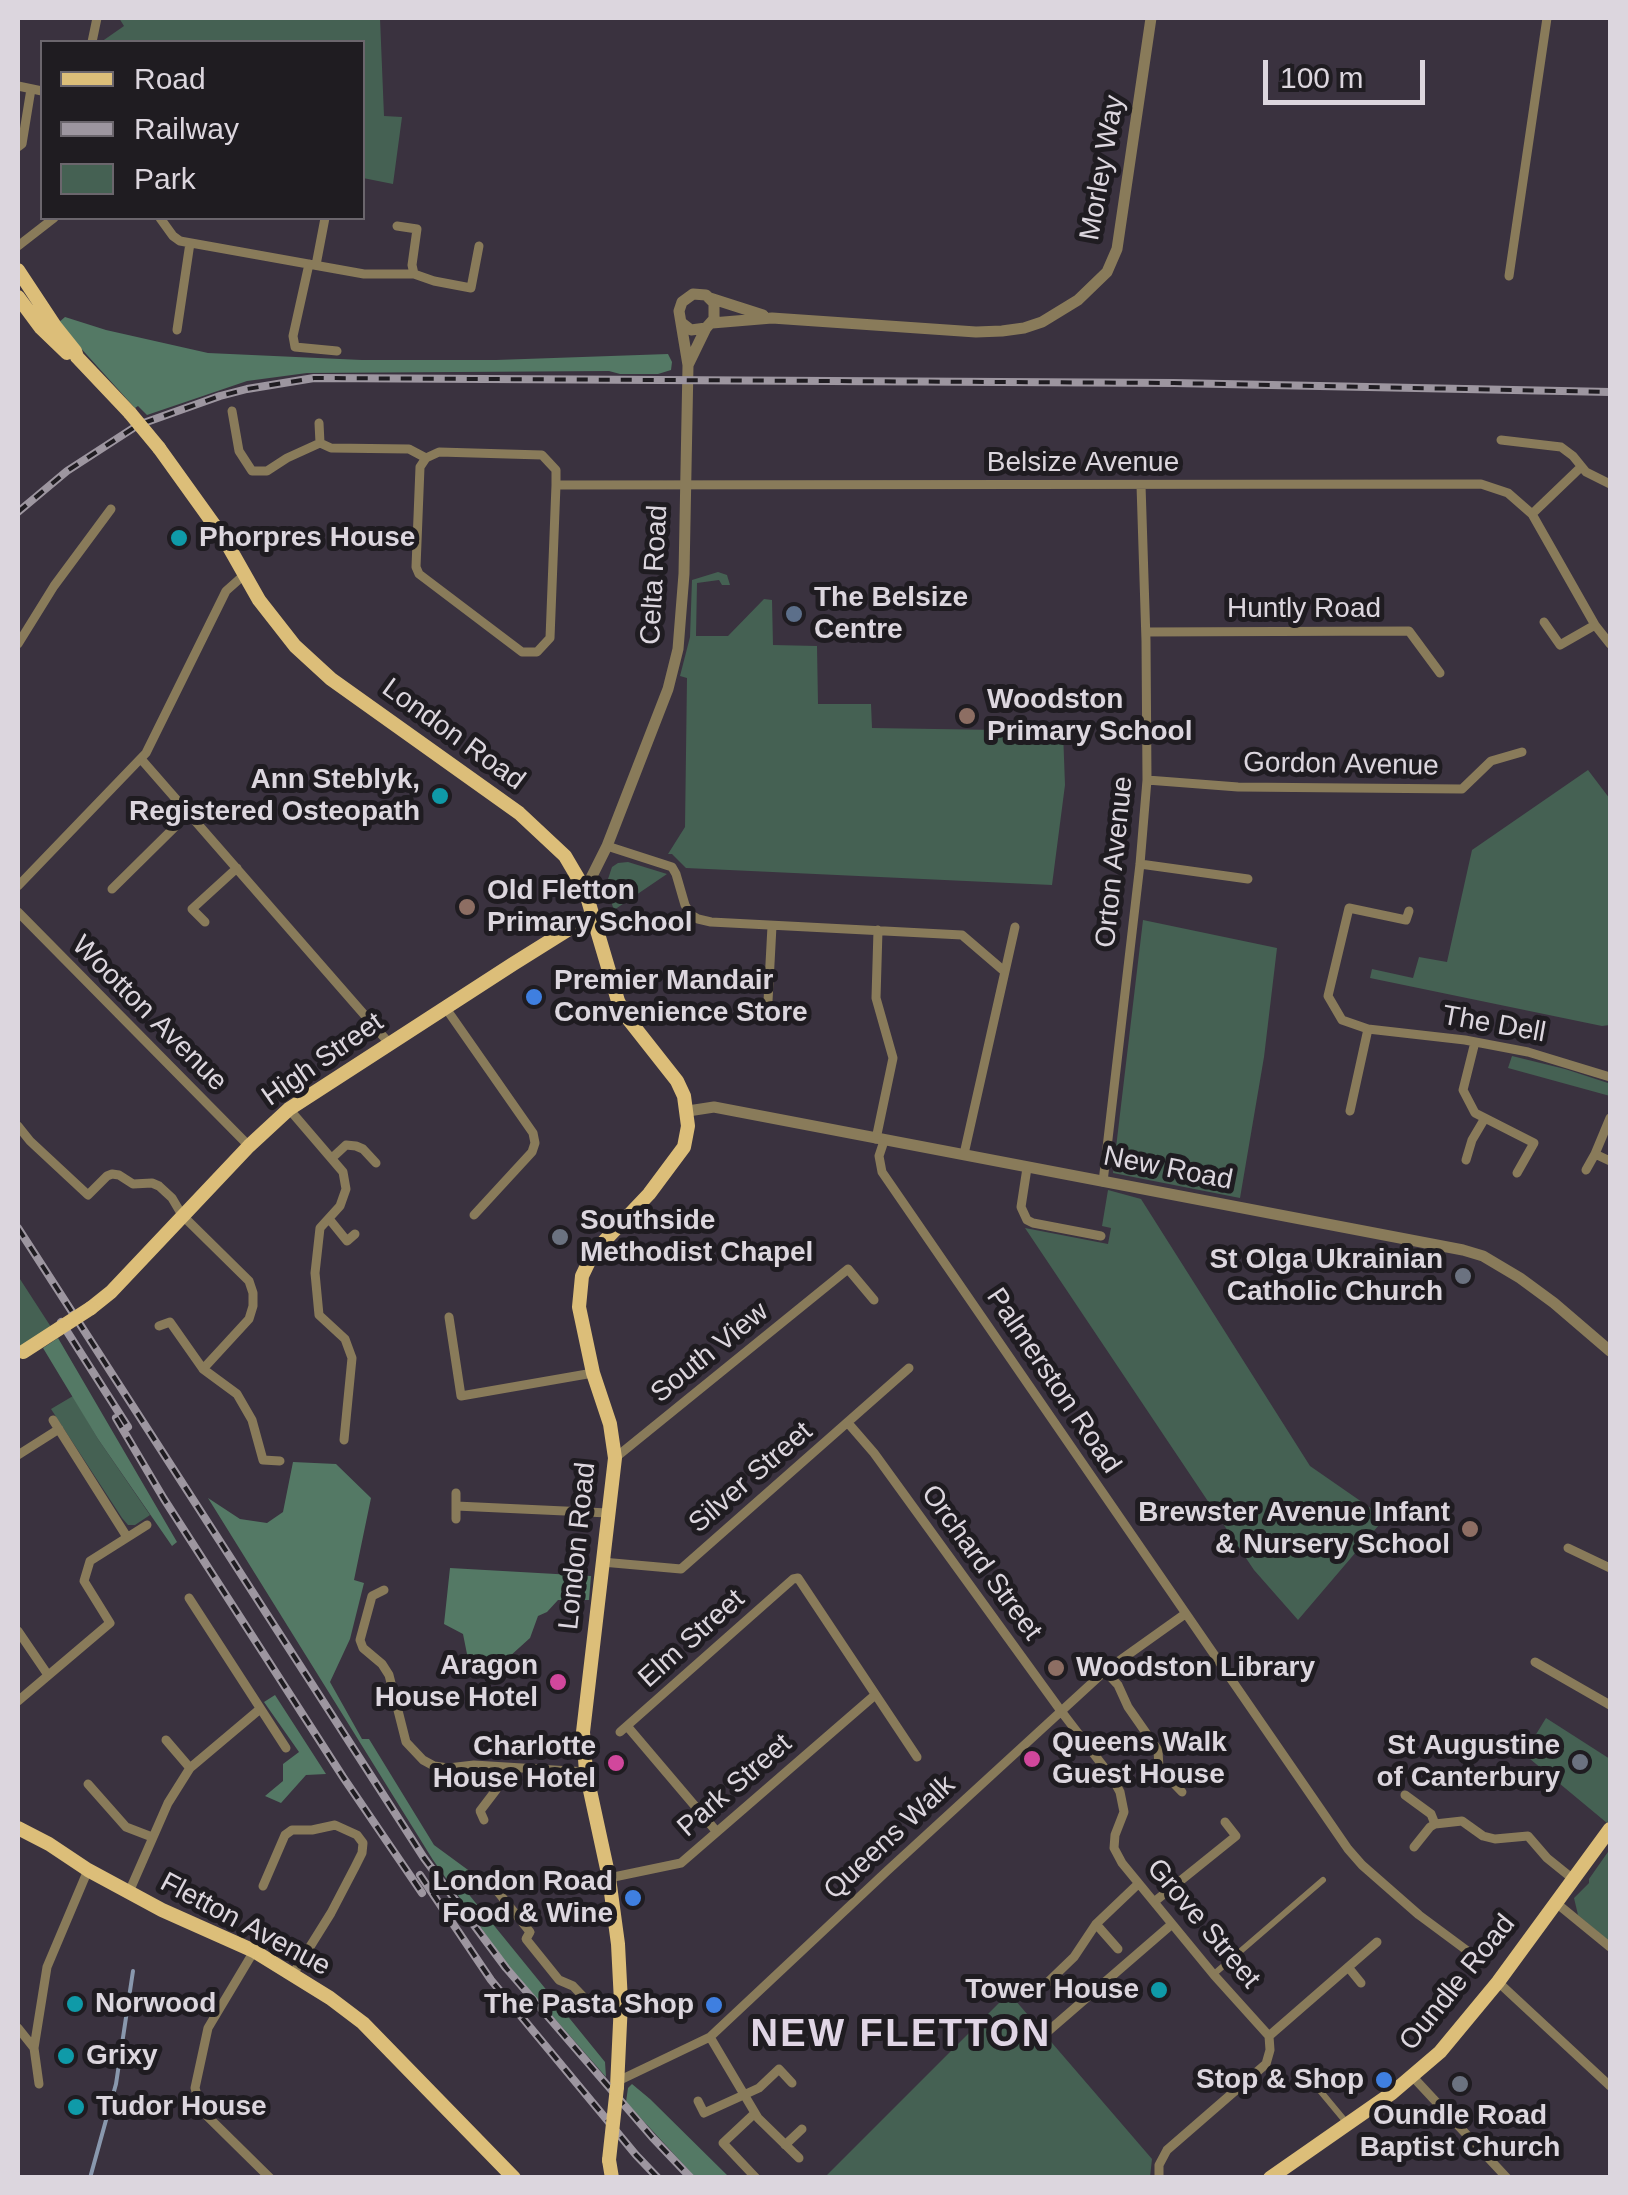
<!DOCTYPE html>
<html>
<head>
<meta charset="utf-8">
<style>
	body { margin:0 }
	#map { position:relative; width:1628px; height:2195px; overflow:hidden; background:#3a323f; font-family:Arial,sans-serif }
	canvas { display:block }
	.frame { position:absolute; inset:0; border:20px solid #dcd6de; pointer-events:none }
	.legend { position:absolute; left:40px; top:40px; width:325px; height:180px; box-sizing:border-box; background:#1f1c21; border:2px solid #6b666d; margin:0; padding:12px 18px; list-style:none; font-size:30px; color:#dcd6de }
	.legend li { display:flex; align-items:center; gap:20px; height:50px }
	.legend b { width:50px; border:2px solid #6b666d }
	.scale { position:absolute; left:1263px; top:60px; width:162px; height:45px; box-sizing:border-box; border:5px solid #dcd6de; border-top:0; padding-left:12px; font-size:30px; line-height:35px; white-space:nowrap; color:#dcd6de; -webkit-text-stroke:8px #1f1c21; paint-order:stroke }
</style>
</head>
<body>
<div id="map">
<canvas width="1628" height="2195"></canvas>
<div class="frame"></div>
<ul class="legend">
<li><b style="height:12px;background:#dcbe79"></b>Road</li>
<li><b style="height:12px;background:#9d96a0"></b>Railway</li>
<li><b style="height:28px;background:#456153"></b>Park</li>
</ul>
<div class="scale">100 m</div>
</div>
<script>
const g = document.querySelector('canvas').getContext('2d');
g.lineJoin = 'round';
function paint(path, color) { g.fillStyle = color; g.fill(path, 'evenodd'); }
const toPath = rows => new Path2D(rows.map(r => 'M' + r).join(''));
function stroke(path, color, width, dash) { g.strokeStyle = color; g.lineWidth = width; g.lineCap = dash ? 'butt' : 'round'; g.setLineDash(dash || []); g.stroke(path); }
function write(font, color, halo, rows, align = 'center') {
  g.font = font + ' Arial,sans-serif'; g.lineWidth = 10; g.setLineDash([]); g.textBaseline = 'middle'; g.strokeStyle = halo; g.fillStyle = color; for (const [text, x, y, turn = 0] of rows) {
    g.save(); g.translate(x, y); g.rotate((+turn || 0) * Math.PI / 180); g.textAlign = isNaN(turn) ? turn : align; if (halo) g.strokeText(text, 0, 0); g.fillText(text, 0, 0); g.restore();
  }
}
paint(toPath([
	[119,18,380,18,384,116,402,117,393,184,363,178,362,42,101,42,124,26],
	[718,572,727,575,730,585,722,585,719,580,697,583,696,636,728,636,764,599,772,600,773,645,817,646,818,704,871,704,872,728,1063,731,1065,785,1052,885,686,868,672,854,668,854,685,827,687,678,680,676,690,637,692,580],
	[1588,770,1610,799,1610,1025,1602,1026,1370,978,1372,969,1413,978,1419,957,1447,962,1472,850],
	[628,862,667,874,614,910,608,893,608,879,612,867,618,863],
	[1143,920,1277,948,1264,1057,1240,1198,1113,1173],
	[1512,1056,1565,1069,1608,1083,1610,1085,1610,1096,1508,1068],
	[1108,1190,1141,1199,1310,1466,1385,1518,1298,1620,1254,1570,1025,1228,1108,1244,1111,1228,1102,1226],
	[18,1276,51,1327,18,1349],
	[73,1396,98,1439,150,1515,135,1525,128,1525,122,1518,51,1409],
	[1546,1718,1610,1759,1610,1818,1607,1823,1524,1754],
	[1610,1849,1610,1942,1578,1915,1574,1898,1589,1883,1589,1879],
	[1009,1993,1152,2159,1150,2177,824,2178]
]), '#456153');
paint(toPath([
	[65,317,106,330,208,353,362,360,496,360,668,354,672,362,671,370,658,374,620,374,609,371,307,373,247,381,147,415,138,406,135,408,58,323],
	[58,1338,177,1542,172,1546,98,1439,43,1348],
	[293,1462,336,1464,371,1498,354,1580,364,1583,350,1639,330,1682,362,1739,369,1739,434,1845,479,1878,466,1891,605,2062,606,2077,506,1963,433,1860,208,1498,240,1519,267,1523,283,1512],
	[450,1568,591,1576,589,1600,558,1600,547,1612,538,1616,530,1638,499,1666,469,1664,463,1634,444,1624],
	[275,1695,326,1774,306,1775,281,1803,265,1796,283,1781,283,1764,299,1752,264,1702],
	[632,2084,650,2099,729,2177,695,2177,626,2102,628,2088]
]), '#547965');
stroke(toPath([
	[90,2178,116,2084,133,1971]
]), '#8998ae', 4);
stroke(toPath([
	[1214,1974,1323,1880],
	[1302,2069,1346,2122]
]), '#897b5a', 6);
stroke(toPath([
	[92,42,97,18],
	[18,86,42,91],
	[18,147,22,144,31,89],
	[160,218,173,236,180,241,364,274,414,274,434,281,471,288,479,246],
	[397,226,417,229,412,265,414,274],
	[18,246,54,218],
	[309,264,293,336,295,347,337,351],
	[316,265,325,218],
	[1509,276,1547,18],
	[177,330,190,243],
	[232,411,239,451,252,471,267,471,287,458,320,443,331,448,409,449,426,458,439,452,542,455,556,470,556,485,550,638,537,652,522,652,419,574,416,567,420,467,426,458],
	[319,423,320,443],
	[1501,440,1561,447,1573,456,1586,472,1610,484],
	[556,485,1481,484,1508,493,1532,514,1595,625,1610,644],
	[1532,514,1581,467],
	[1544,622,1560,645,1595,625],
	[1146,632,1409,631,1440,673],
	[18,644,54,586,111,509],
	[141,759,389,1043],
	[1147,780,1238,787,1462,789,1491,761,1522,752],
	[607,846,672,867,676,874,685,905,691,915,698,919,711,922,962,935,1004,971],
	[1140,864,1248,879],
	[18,886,146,753,226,591,244,575],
	[112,889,189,813],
	[1409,911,1406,920,1349,908,1328,996,1342,1020,1368,1029,1465,1040,1528,1052,1610,1077],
	[18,912,249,1146],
	[205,922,192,909,237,868],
	[445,1007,533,1133,535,1143,532,1152,474,1215],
	[767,1020,772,926],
	[1475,1042,1463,1090,1475,1113,1534,1143,1517,1173],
	[289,1109,343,1172,346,1189,340,1206,320,1228,315,1273,319,1315,345,1339,352,1358,344,1440],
	[1350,1111,1368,1029],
	[1610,1118,1595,1154,1610,1161],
	[18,1126,30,1141,88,1195,107,1176,112,1174,119,1175,133,1184,152,1183,159,1186,172,1198,182,1215,249,1281,253,1293,253,1306,249,1319,203,1369,170,1322,159,1326],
	[876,1139,893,1058,876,998,878,930],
	[884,1141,879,1156,882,1172,1348,1849,1362,1865,1419,1915,1477,1958],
	[964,1154,1015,927],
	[332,1158,346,1145,356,1146,363,1149,376,1163],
	[1466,1160,1472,1140,1485,1118],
	[1027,1168,1021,1207,1027,1220,1033,1223,1101,1236],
	[1586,1170,1595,1154],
	[1103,1182,1140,864,1147,780,1146,641,1141,485],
	[330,1220,347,1241,355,1234],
	[449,1317,461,1396,593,1373],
	[203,1369,237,1394,252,1420,263,1460,280,1461],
	[53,1420,127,1537],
	[848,1423,874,1453,1061,1711,1113,1779,1120,1792,1124,1812,1115,1835,1114,1848,1122,1863,1214,1975,1269,2036,1270,2050,1266,2064,1167,2150,1159,2165,1159,2178],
	[18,1455,59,1429],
	[615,1458,848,1269,874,1300],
	[456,1493,456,1519],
	[456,1506,608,1513],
	[1568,1548,1610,1568],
	[602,1562,681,1569,909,1368],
	[384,1590,372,1596,360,1640,363,1648,382,1664,389,1675,406,1742,423,1760,434,1766,448,1768,474,1765,586,1772],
	[189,1598,286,1748],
	[18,1631,48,1675],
	[1535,1662,1610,1705],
	[1105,1671,1118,1685,1128,1707,1158,1750,1159,1768,1182,1792],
	[18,1701,110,1623,84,1581,90,1561,147,1525],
	[627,1726,717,1832],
	[620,1732,793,1579,798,1578,917,1757],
	[166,1740,190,1768],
	[88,1784,126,1827,152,1837],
	[1405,1795,1431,1814,1435,1824],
	[484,1820,480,1811,496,1790,502,1768],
	[1414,1847,1430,1827,1435,1824,1462,1821,1483,1836,1495,1839,1528,1836,1547,1858,1573,1879],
	[609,1878,681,1863,875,1695],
	[263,1886,285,1835,292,1830,312,1830,335,1825,357,1835,363,1843,362,1853,355,1867,331,1913,293,1974],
	[494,1887,530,1932,526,1939,559,1980,573,1986,594,2008,621,2002],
	[129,1892,168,1803,190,1768,260,1709],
	[1154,1902,1236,1836,1225,1822],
	[1555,1902,1610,1947],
	[1096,1924,1118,1949],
	[254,1951,208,2028,195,2088,202,2111,270,2178],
	[1348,1967,1361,1983],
	[1498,1982,1610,2086],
	[1046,1984,1074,1957,1096,1924,1138,1884],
	[18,2028,34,2048],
	[1046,2033,1172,1924],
	[1269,2036,1377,1942],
	[710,2037,758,2118,799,2158],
	[1413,2077,1507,2178],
	[618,2081,710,2037,887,1871,1105,1671,1185,1614],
	[39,2084,34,2048,47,1967,88,1870],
	[698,2101,704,2113,759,2088,779,2069,792,2083],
	[755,2113,723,2143,756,2178],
	[785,2145,802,2129]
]), '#897b5a', 9);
stroke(toPath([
	[710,298,763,315],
	[712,323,772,318,976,332,1002,331,1024,328,1042,322,1078,300,1107,272,1117,249,1151,18],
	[688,365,706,328],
	[585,890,607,846,668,689,678,649,684,574,688,365,679,311,682,302,693,294,706,295,714,303,714,319,706,328,691,330,682,323],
	[688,1111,714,1107,1463,1250,1483,1256,1520,1278,1554,1303,1610,1351]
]), '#897b5a', 11);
stroke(toPath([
	[18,270,55,326,75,351,77,357,130,413],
	[18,297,41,328,67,353],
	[159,448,225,540,259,600,295,646,331,679,519,813,565,856,585,890,618,1001,625,1015,677,1081,684,1096,688,1126,684,1147,649,1194,593,1253,582,1276,579,1307,593,1373,610,1424,615,1458,583,1732,586,1772,609,1878,618,1944,621,2002,617,2087],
	[91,1308,111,1292,249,1146,289,1109,513,964,569,929,595,918],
	[18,1828,49,1844,88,1870,162,1910,254,1951,330,1998,363,2023,514,2178],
	[609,2160,612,2178],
	[1270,2178,1392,2093,1440,2052,1498,1982,1610,1829]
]), '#dcbe79', 14);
const rail = toPath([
	[18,512,67,471,138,425,220,396,247,389,314,378,1174,383,1610,392],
	[18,1228,424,1858,506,1968,652,2137,691,2178],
	[61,1322,128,1427],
	[116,1418,164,1499,343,1777,422,1893],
	[420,1875,491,1980,636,2155,658,2178]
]);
stroke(rail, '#9d96a0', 8);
stroke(rail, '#1f1c21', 4, [11]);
stroke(toPath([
	[130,413,159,448],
	[23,1352,91,1308],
	[609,2160,617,2087]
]), '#dcbe79', 14);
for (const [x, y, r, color] of [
	[179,538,10,"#0f9aa8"],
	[794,614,10,"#5c6f8a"],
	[967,716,10,"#8d6e63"],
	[440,796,10,"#0f9aa8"],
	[467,907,10,"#8d6e63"],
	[534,997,10,"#3f7fe0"],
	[560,1237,10,"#6b7280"],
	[1463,1276,10,"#6b7280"],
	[1470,1529,10,"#8d6e63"],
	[1056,1668,10,"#8d6e63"],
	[558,1682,10,"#d1479c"],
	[1032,1759,10,"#d1479c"],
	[1580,1762,10,"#6b7280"],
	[616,1763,10,"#d1479c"],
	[633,1898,10,"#3f7fe0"],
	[1159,1990,10,"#0f9aa8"],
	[75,2004,10,"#0f9aa8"],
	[714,2005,10,"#3f7fe0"],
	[66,2056,10,"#0f9aa8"],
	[1384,2080,10,"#3f7fe0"],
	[1460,2084,10,"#6b7280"],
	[76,2107,10,"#0f9aa8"]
]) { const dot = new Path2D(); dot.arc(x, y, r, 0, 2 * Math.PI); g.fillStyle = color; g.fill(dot); stroke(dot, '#1f1c21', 4); }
write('28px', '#dcd6de', '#1f1c21', [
	["Morley Way",1103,168,-80],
	["Belsize Avenue",1083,463],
	["Celta Road",655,575,-87],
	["Huntly Road",1304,609],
	["London Road",453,735,36],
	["Gordon Avenue",1341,765,1],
	["Orton Avenue",1115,862,-84],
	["Wootton Avenue",149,1014,45],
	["The Dell",1494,1025,10],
	["High Street",323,1060,-35],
	["New Road",1168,1169,11],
	["South View",710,1353,-39],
	["Palmerston Road",1053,1381,56],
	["Silver Street",751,1478,-41],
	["London Road",578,1546,-84],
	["Orchard Street",981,1563,54],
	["Elm Street",692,1639,-42],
	["Park Street",735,1786,-41],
	["Queens Walk",890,1838,-43],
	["Grove Street",1203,1924,50],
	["Fletton Avenue",245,1925,28],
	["Oundle Road",1458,1983,-51]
]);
write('bold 28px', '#dcd6de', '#1f1c21', [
	["Phorpres House",199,538],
	["The Belsize",814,598],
	["Centre",814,630],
	["Woodston",987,700],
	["Primary School",987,732],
	["Ann Steblyk,",420,780,"right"],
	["Registered Osteopath",420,812,"right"],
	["Old Fletton",487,891],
	["Primary School",487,923],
	["Premier Mandair",554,981],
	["Convenience Store",554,1013],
	["Southside",580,1221],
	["Methodist Chapel",580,1253],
	["St Olga Ukrainian",1443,1260,"right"],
	["Catholic Church",1443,1292,"right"],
	["Brewster Avenue Infant",1450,1513,"right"],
	["& Nursery School",1450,1545,"right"],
	["Aragon",538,1666,"right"],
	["House Hotel",538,1698,"right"],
	["Woodston Library",1076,1668],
	["Queens Walk",1052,1743],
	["Guest House",1052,1775],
	["St Augustine",1560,1746,"right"],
	["of Canterbury",1560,1778,"right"],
	["Charlotte",596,1747,"right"],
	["House Hotel",596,1779,"right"],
	["London Road",613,1882,"right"],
	["Food & Wine",613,1914,"right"],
	["Tower House",1139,1990,"right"],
	["Norwood",95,2004],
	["The Pasta Shop",694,2005,"right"],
	["Grixy",86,2056],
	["Stop & Shop",1364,2080,"right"],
	["Tudor House",96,2107],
	["Oundle Road",1460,2116,"center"],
	["Baptist Church",1460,2148,"center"]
], 'left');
g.letterSpacing = '2.5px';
write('bold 38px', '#e0d5e5', '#1f1c21', [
	["NEW FLETTON",901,2036]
]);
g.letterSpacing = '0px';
</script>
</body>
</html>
